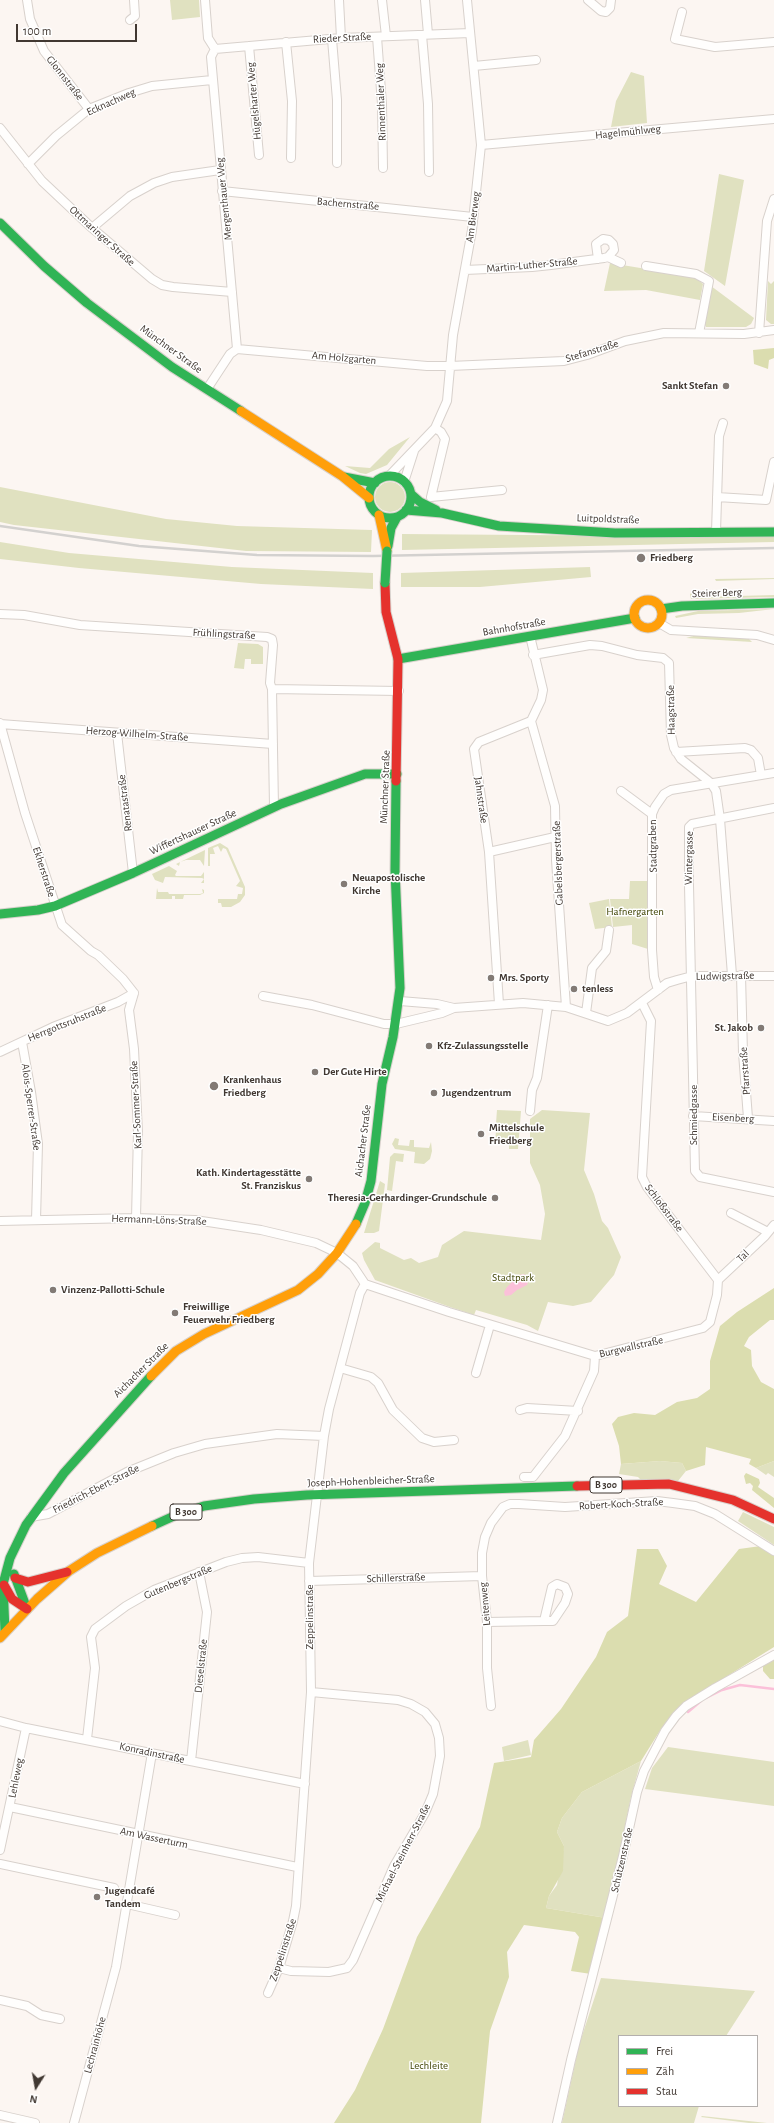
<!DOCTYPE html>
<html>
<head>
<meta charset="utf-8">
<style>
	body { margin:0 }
	#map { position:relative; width:774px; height:2123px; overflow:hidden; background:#fcf6f2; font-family:"Alegreya Sans",sans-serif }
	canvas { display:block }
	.legend { position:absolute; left:618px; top:2035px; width:140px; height:72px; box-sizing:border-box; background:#fff; border:1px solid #b3afad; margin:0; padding:5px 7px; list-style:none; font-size:12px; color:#413832 }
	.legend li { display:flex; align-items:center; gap:8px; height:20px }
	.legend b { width:20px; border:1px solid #b3afad }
	.north { position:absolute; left:16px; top:2067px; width:40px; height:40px; -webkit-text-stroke:3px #fff; paint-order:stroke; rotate:191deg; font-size:11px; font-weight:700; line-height:16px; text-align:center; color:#413832 }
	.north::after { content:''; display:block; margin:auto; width:14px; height:18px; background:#413832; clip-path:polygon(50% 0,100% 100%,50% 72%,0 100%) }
	.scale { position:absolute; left:16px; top:24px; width:121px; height:18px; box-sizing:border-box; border:2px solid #413832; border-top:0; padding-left:5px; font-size:12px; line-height:14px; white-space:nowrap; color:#413832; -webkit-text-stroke:3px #fff; paint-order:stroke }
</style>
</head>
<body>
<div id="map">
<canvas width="774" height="2123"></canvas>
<ul class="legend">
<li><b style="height:5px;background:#30b455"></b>Frei</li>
<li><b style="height:5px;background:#ff9f0a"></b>Zäh</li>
<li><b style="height:5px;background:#e5322d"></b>Stau</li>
</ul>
<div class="north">N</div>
<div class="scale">100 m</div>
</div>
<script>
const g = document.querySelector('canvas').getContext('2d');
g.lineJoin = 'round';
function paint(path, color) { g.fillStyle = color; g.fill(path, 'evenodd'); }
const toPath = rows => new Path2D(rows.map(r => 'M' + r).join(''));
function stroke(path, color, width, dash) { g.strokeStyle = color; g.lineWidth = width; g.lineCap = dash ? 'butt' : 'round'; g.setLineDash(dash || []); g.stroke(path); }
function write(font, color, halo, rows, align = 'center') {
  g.font = font + ' "Alegreya Sans",sans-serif'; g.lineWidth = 3; g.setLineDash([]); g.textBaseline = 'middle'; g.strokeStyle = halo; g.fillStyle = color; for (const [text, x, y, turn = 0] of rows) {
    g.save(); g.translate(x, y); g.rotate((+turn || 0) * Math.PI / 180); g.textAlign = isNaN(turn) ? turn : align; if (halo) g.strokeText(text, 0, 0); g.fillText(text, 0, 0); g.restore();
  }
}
paint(toPath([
	[170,0,199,0,200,17,172,20],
	[631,72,644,76,647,123,611,127,616,101],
	[719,174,744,180,725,286,704,271],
	[610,263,695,277,703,284,700,300,646,290,604,291],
	[768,281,771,284,774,281,774,324,771,324,766,320],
	[711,286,754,318,751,324,746,327,706,327,704,323],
	[410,437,387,465,366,474,360,473,345,466,370,468,389,449],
	'375 497a15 15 0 1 1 30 0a15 15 0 1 1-30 0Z',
	[0,487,166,519,237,526,372,530,371,552,246,551,14,525,0,522],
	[402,534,774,537,774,542,402,550],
	[0,542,69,553,232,567,373,573,373,589,261,584,79,568,0,559],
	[590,567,591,577,480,587,401,587,401,573],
	[774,578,774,579,716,581,715,579],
	[694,591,700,597,774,595,774,597,691,599,690,594],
	[774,609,739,613,698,614,676,618,675,616,698,611],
	[697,635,748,638,752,642,686,638],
	[238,643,258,644,263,647,263,664,251,664,251,659,245,659,244,669,234,668],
	[220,843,228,848,245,887,245,895,240,902,231,907,222,907,221,903,218,903,218,899,237,899,238,894,242,894,243,888,236,886,240,881,226,849,223,848,221,852,218,846,213,848,215,854,210,854,210,866,208,866,208,848],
	[205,850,204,866,200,860,186,860,180,862,179,866,176,864],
	[169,866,177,871,175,875,176,876,201,876,204,872,204,883,201,883,204,879,202,878,165,877,163,883,155,880,152,874],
	[630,881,648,881,648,949,632,944,632,925,613,927,610,899,629,899],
	[157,888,158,892,168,892,169,894,200,894,203,893,202,889,204,890,204,893,200,895,184,895,183,899,175,899,175,896,172,896,172,899,156,899],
	[609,899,612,927,595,929,589,903],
	[497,1110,521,1111,518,1149,509,1149,509,1145,495,1144,496,1130,491,1130,491,1123,496,1123],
	[542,1110,590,1113,584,1170,594,1194,602,1221,608,1228,621,1257,614,1275,591,1302,573,1306,548,1302,538,1331,527,1325,476,1310,474,1315,450,1307,375,1280,364,1260,362,1253,375,1242,380,1243,380,1248,404,1260,411,1258,419,1263,438,1257,442,1245,464,1231,541,1240,545,1214,540,1185,530,1163,530,1119],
	[395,1138,399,1139,398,1145,409,1146,410,1140,414,1140,414,1147,429,1148,431,1142,432,1151,430,1159,424,1164,414,1163,415,1152,395,1149,392,1144],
	[394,1153,404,1154,403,1162,396,1161,392,1191,387,1190,390,1157],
	[380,1181,385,1184,379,1231,374,1233,364,1233],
	[660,1461,682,1463,686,1471,678,1481,641,1480,638,1477,619,1474,621,1464],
	[774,1461,774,1477,768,1473,766,1475,756,1468],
	[743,1512,774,1527,774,1545,738,1521],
	[528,1740,531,1755,504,1761,502,1747],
	[668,1747,774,1762,774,1806,645,1789,652,1768],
	[641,1761,631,1797,606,1918,546,1908,549,1896,557,1885,564,1846,557,1832,562,1818,582,1792],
	[601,1978,755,1991,726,2036,619,2036,619,2106,699,2106,694,2123,562,2123,579,2045],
	[702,2116,767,2123,749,2123,701,2117]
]), '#e0e1c0');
paint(toPath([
	[774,348,774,358,769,360,768,369,754,364,753,350],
	[774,1288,774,1320,770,1320,749,1337,744,1346,751,1350,752,1366,761,1382,774,1389,774,1461,756,1468,749,1464,751,1459,706,1447,705,1465,686,1471,682,1463,660,1461,621,1464,619,1446,612,1424,618,1417,634,1413,655,1415,677,1402,697,1398,710,1389,710,1361,720,1326,737,1312],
	[746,1473,759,1479,760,1483,758,1487,774,1498,774,1508,752,1490,753,1486,750,1483,746,1484,744,1476],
	[761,1546,774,1556,774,1647,684,1703,661,1729,641,1761,582,1792,562,1818,557,1832,564,1846,563,1871,549,1896,546,1908,606,1918,591,1974,571,1971,579,1937,575,1932,524,1925,507,1952,509,1977,490,2031,481,2123,334,2123,355,2090,383,2029,417,1937,480,1827,494,1763,531,1757,534,1740,561,1709,596,1657,607,1632,628,1616,637,1549,658,1549,667,1566,659,1584,696,1602,739,1549],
	[774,1659,774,1679,770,1679,763,1671,763,1665]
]), '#dbddaf');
paint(toPath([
	[524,1274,529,1279,527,1285,517,1290,511,1295,505,1296,504,1292,507,1287,519,1275]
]), '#fbc0d9');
stroke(toPath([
	[706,1698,722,1690,740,1685,774,1689],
	[688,1712,701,1701]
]), '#fbc0d9', 2.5);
const street = toPath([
	[27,0,30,19,44,51,89,109],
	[205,0,208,38,215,49,211,57,237,349],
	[339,0,341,38],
	[382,0,386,36],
	[425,0,428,34],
	[588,0,601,11,606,12,610,8,611,0],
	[682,12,675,39,715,47,774,42],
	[130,20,135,16,134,0],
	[422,35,428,104,429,172],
	[377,37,382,104,383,168],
	[332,39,337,100,337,163],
	[286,42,292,101,291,158],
	[249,46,259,155],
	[215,49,341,38,470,33],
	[474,66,536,60],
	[0,128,42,181,59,197,92,228,152,279,162,285,173,287,232,292],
	[481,145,774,119],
	[28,164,56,136,89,109,129,93,152,86,212,80],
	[222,191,473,217],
	[92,228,130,196,154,183,172,177,220,170],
	[608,257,621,263],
	[646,266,696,274,709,281,699,333],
	[465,270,532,267,551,265,581,261,604,258,608,257,614,250,613,244,609,240,603,239,596,244,598,259],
	[759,333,767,221,774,199],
	[237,349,427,366,450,366,564,361,587,355,625,341,664,333,744,334,774,330],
	[207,389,230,354,237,349],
	[435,428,441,432,445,439,431,497,502,490],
	[389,476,435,428,447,401,453,335,472,230,481,145,467,0],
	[404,482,414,451],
	[717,497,766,500,774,462],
	[716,532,719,436,723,423],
	[0,614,24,615,80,625,267,637,272,639,273,645,270,683,272,689,399,691],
	[659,623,671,630,757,635,774,640],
	[533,655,590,645,602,646,637,655,663,658,669,663,671,735,674,748,681,759,711,783,716,791,720,819,732,975],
	[272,689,274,807],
	[531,721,555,806,556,860,566,1007],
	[0,723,25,813,62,925,91,951,98,955,123,979,134,993],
	[0,724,273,744],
	[117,733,133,873],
	[676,752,745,748,751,750,758,758,761,775],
	[621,791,652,814],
	[774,808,692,824,689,827,689,885,695,1171,700,1177,774,1192],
	[489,852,555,837],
	[741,975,743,1053,748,1118],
	[658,990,654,977,652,950,652,814,655,807,664,794,671,790,774,773],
	[134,993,129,1010,134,1049,138,1132,136,1218],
	[263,996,312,1005,384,1024,396,1024,442,1013,454,1008,523,1003,566,1007,608,1021,627,1013,667,983,677,980,692,976,774,976],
	[400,1001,437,1004,454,1008],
	[499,1004,489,852,474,749,479,742,531,721,541,700,543,690,530,636],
	[586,1013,592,968,606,951,609,930],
	[22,1042,31,1092,38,1144,36,1220],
	[0,1052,53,1027,118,1002,134,993],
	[530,1111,532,1090,537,1078,548,1005],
	[693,1116,774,1121],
	[731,1213,768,1232],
	[0,1221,136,1218,195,1220,261,1230,316,1243,337,1253,353,1266,365,1284],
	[718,1280,765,1236,774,1225],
	[365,1284,449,1312,595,1356,703,1328,710,1322,717,1295,718,1280,647,1187,642,1177,651,1021,642,1003],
	[340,1368,371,1377,378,1383,393,1410,422,1438,434,1442,454,1440],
	[476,1373,490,1325],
	[520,1410,527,1408,578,1411],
	[524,1477,533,1477,565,1436,594,1371,595,1356],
	[31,1517,48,1514,127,1472,174,1453,205,1444,277,1434,324,1436],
	[309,1581,482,1576],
	[487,1622,544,1621,553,1621,565,1603,568,1594,565,1587,557,1584,552,1587,544,1621],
	[491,1706,487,1668,487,1622,482,1576,482,1553,485,1537,491,1523,503,1507,510,1504,519,1504,565,1507,657,1501,673,1503,695,1506,715,1514,774,1551],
	[0,1721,26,1728,305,1784],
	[87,1739,95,1668,91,1637,95,1629,126,1606,154,1590,226,1562,242,1558,258,1557,309,1563],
	[191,1761,207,1612,199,1572],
	[10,1807,297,1867],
	[0,1850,26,1728],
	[0,1864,114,1888],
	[127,1904,175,1915],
	[279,1968,291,1971,329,1972,347,1968,353,1960,394,1866,425,1813,433,1794,440,1756,439,1738,435,1724,425,1712,411,1704,398,1700,311,1692],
	[268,1993,279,1968,293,1921,296,1906,311,1692,309,1563,324,1436,329,1409,360,1293,365,1284],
	[0,2000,27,2006,41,2015,60,2019],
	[0,2115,35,2123],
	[74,2123,116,1967,152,1753],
	[557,2123,571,2060,623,1856,637,1792,644,1771,665,1731,676,1716,686,1706,715,1688,774,1655]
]);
const fast = toPath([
	[0,223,44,266,87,303,172,367,241,411],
	'369 497a21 21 0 1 1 42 0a21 21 0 1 1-42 0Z',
	[344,477,375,483],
	[411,494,420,502,436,510],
	[406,510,442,513,499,526,615,533,774,532],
	[388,546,391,528,397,517],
	[661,609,682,606,774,603],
	[398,659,635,618],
	[0,914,38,910,55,906,133,873,281,804,365,774,397,774],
	[356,1224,365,1203,371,1181,382,1084,393,1037,400,988,395,870,396,781],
	[152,1526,174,1516,204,1506,254,1499,307,1495,577,1486],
	[14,1574,27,1609],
	[5,1631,3,1584,10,1558,26,1525,64,1473,151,1376]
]);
const slow = toPath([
	[241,411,342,476,369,498],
	[379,515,387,551],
	'634 614a14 14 0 1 1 28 0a14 14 0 1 1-28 0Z',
	[151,1376,176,1351,204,1334,298,1290,318,1274,337,1253,356,1224],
	[0,1638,37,1599,69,1571,97,1553,152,1526]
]);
const jam = toPath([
	[385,583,386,612,398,659,396,781],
	[577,1486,669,1484,733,1500,774,1519],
	[15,1578,28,1582,67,1572],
	[4,1585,12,1599,27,1609]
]);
stroke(street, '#d8d1cc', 10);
stroke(fast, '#d8d1cc', 11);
stroke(slow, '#d8d1cc', 11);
stroke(jam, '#d8d1cc', 11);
stroke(street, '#fffefd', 8);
stroke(fast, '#30b455', 9);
stroke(slow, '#ff9f0a', 9);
stroke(jam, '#e5322d', 9);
stroke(toPath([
	[0,526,139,546,257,555,373,556,774,548]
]), '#d3d1cf', 2.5);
const fastBridge = toPath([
	[385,583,387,551]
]);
stroke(fastBridge, '#d8d1cc', 11, []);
stroke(fastBridge, '#30b455', 9);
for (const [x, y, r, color] of [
	[726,386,4,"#827a75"],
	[641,558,5,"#827a75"],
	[344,884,4,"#827a75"],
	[491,978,4,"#827a75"],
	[574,989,4,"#827a75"],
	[761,1028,4,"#827a75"],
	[429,1046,4,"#827a75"],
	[315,1072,4,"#827a75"],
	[214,1086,5,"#827a75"],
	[434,1093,4,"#827a75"],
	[481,1134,4,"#827a75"],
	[309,1179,4,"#827a75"],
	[495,1198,4,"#827a75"],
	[53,1290,4,"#827a75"],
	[175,1313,4,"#827a75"],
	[97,1897,4,"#827a75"]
]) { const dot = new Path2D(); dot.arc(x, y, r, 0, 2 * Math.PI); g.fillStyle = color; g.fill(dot); stroke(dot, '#fff', 1.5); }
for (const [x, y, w] of [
	[606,1485,32],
	[186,1512,32]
]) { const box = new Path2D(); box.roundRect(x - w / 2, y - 8, w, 16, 3); g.fillStyle = '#fff'; g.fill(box); stroke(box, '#413832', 1); }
write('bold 10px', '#413832', null, [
	["B 300",606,1485],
	["B 300",186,1512]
]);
write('11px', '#413832', '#fff', [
	["Rieder Straße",342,38,-3],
	["Glonnstraße",65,78,52],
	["Hügelsharter Weg",254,101,-95],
	["Ecknachweg",111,102,-24],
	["Rinnenthaler Weg",381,102,-92],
	["Hagelmühlweg",628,132,-6],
	["Mergenthauer Weg",224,199,-96],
	["Bachernstraße",348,204,5],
	["Am Bierweg",473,217,-82],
	["Ottmaringer Straße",102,236,42],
	["Martin-Luther-Straße",532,265,-5],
	["Münchner Straße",171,349,36],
	["Stefanstraße",592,351,-17],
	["Am Holzgarten",344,358,5],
	["Luitpoldstraße",608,519,2],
	["Steirer Berg",717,593,-2],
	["Bahnhofstraße",514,627,-10],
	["Frühlingstraße",224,634,3],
	["Haagstraße",671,710,-91],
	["Herzog-Wilhelm-Straße",137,734,4],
	["Münchner Straße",385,787,-88],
	["Jahnstraße",481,800,82],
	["Renatastraße",125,803,-97],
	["Wiffertshauser Straße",193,832,-25],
	["Stadtgraben",653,846,-91],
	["Wintergasse",689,858,-89],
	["Gabelsbergerstraße",558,863,-92],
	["Ekherstraße",44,872,72],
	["Ludwigstraße",725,976,-1],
	["Herrgottsruhstraße",67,1023,-22],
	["Pfarrstraße",745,1071,-94],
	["Karl-Sommer-Straße",136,1105,-93],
	["Alois-Sperrer-Straße",31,1107,82],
	["Schmiedgasse",694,1115,-90],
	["Eisenberg",733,1118,3],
	["Aichacher Straße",363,1141,-83],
	["Schloßstraße",664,1208,53],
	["Hermann-Löns-Straße",159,1220,2],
	["Tal",743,1256,-43],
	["Burgwallstraße",631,1347,-13],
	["Aichacher Straße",141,1370,-45],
	["Joseph-Hohenbleicher-Straße",371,1481,-2],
	["Friedrich-Ebert-Straße",96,1489,-27],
	["Robert-Koch-Straße",621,1504,-3],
	["Schillerstraße",396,1578,-2],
	["Gutenbergstraße",178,1582,-23],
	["Leitenweg",485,1604,-95],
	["Zeppelinstraße",310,1617,-90],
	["Dieselstraße",201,1666,-84],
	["Konradinstraße",152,1753,12],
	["Lehleweg",16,1778,-79],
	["Am Wasserturm",154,1838,12],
	["Michael-Steinherr-Straße",403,1853,-63],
	["Schützenstraße",622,1860,-77],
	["Zeppelinstraße",283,1950,-72],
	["Lechrainhöhe",95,2045,-75]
]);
write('bold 11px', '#413832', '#fff', [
	["Sankt Stefan",718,386,"right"],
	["Friedberg",650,558],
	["Neuapostolische",352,878],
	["Kirche",352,891],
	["Mrs. Sporty",499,978],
	["tenless",582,989],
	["St. Jakob",753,1028,"right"],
	["Kfz-Zulassungsstelle",437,1046],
	["Der Gute Hirte",323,1072],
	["Krankenhaus",223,1080],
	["Friedberg",223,1093],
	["Jugendzentrum",442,1093],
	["Mittelschule",489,1128],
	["Friedberg",489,1141],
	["Kath. Kindertagesstätte",301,1173,"right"],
	["St. Franziskus",301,1186,"right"],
	["Theresia-Gerhardinger-Grundschule",487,1198,"right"],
	["Vinzenz-Pallotti-Schule",61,1290],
	["Freiwillige",183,1307],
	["Feuerwehr Friedberg",183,1320],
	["Jugendcafé",105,1891],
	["Tandem",105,1904]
], 'left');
write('11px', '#404404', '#fff', [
	["Hafnergarten",635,912],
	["Stadtpark",513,1278],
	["Lechleite",429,2066]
]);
</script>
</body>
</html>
